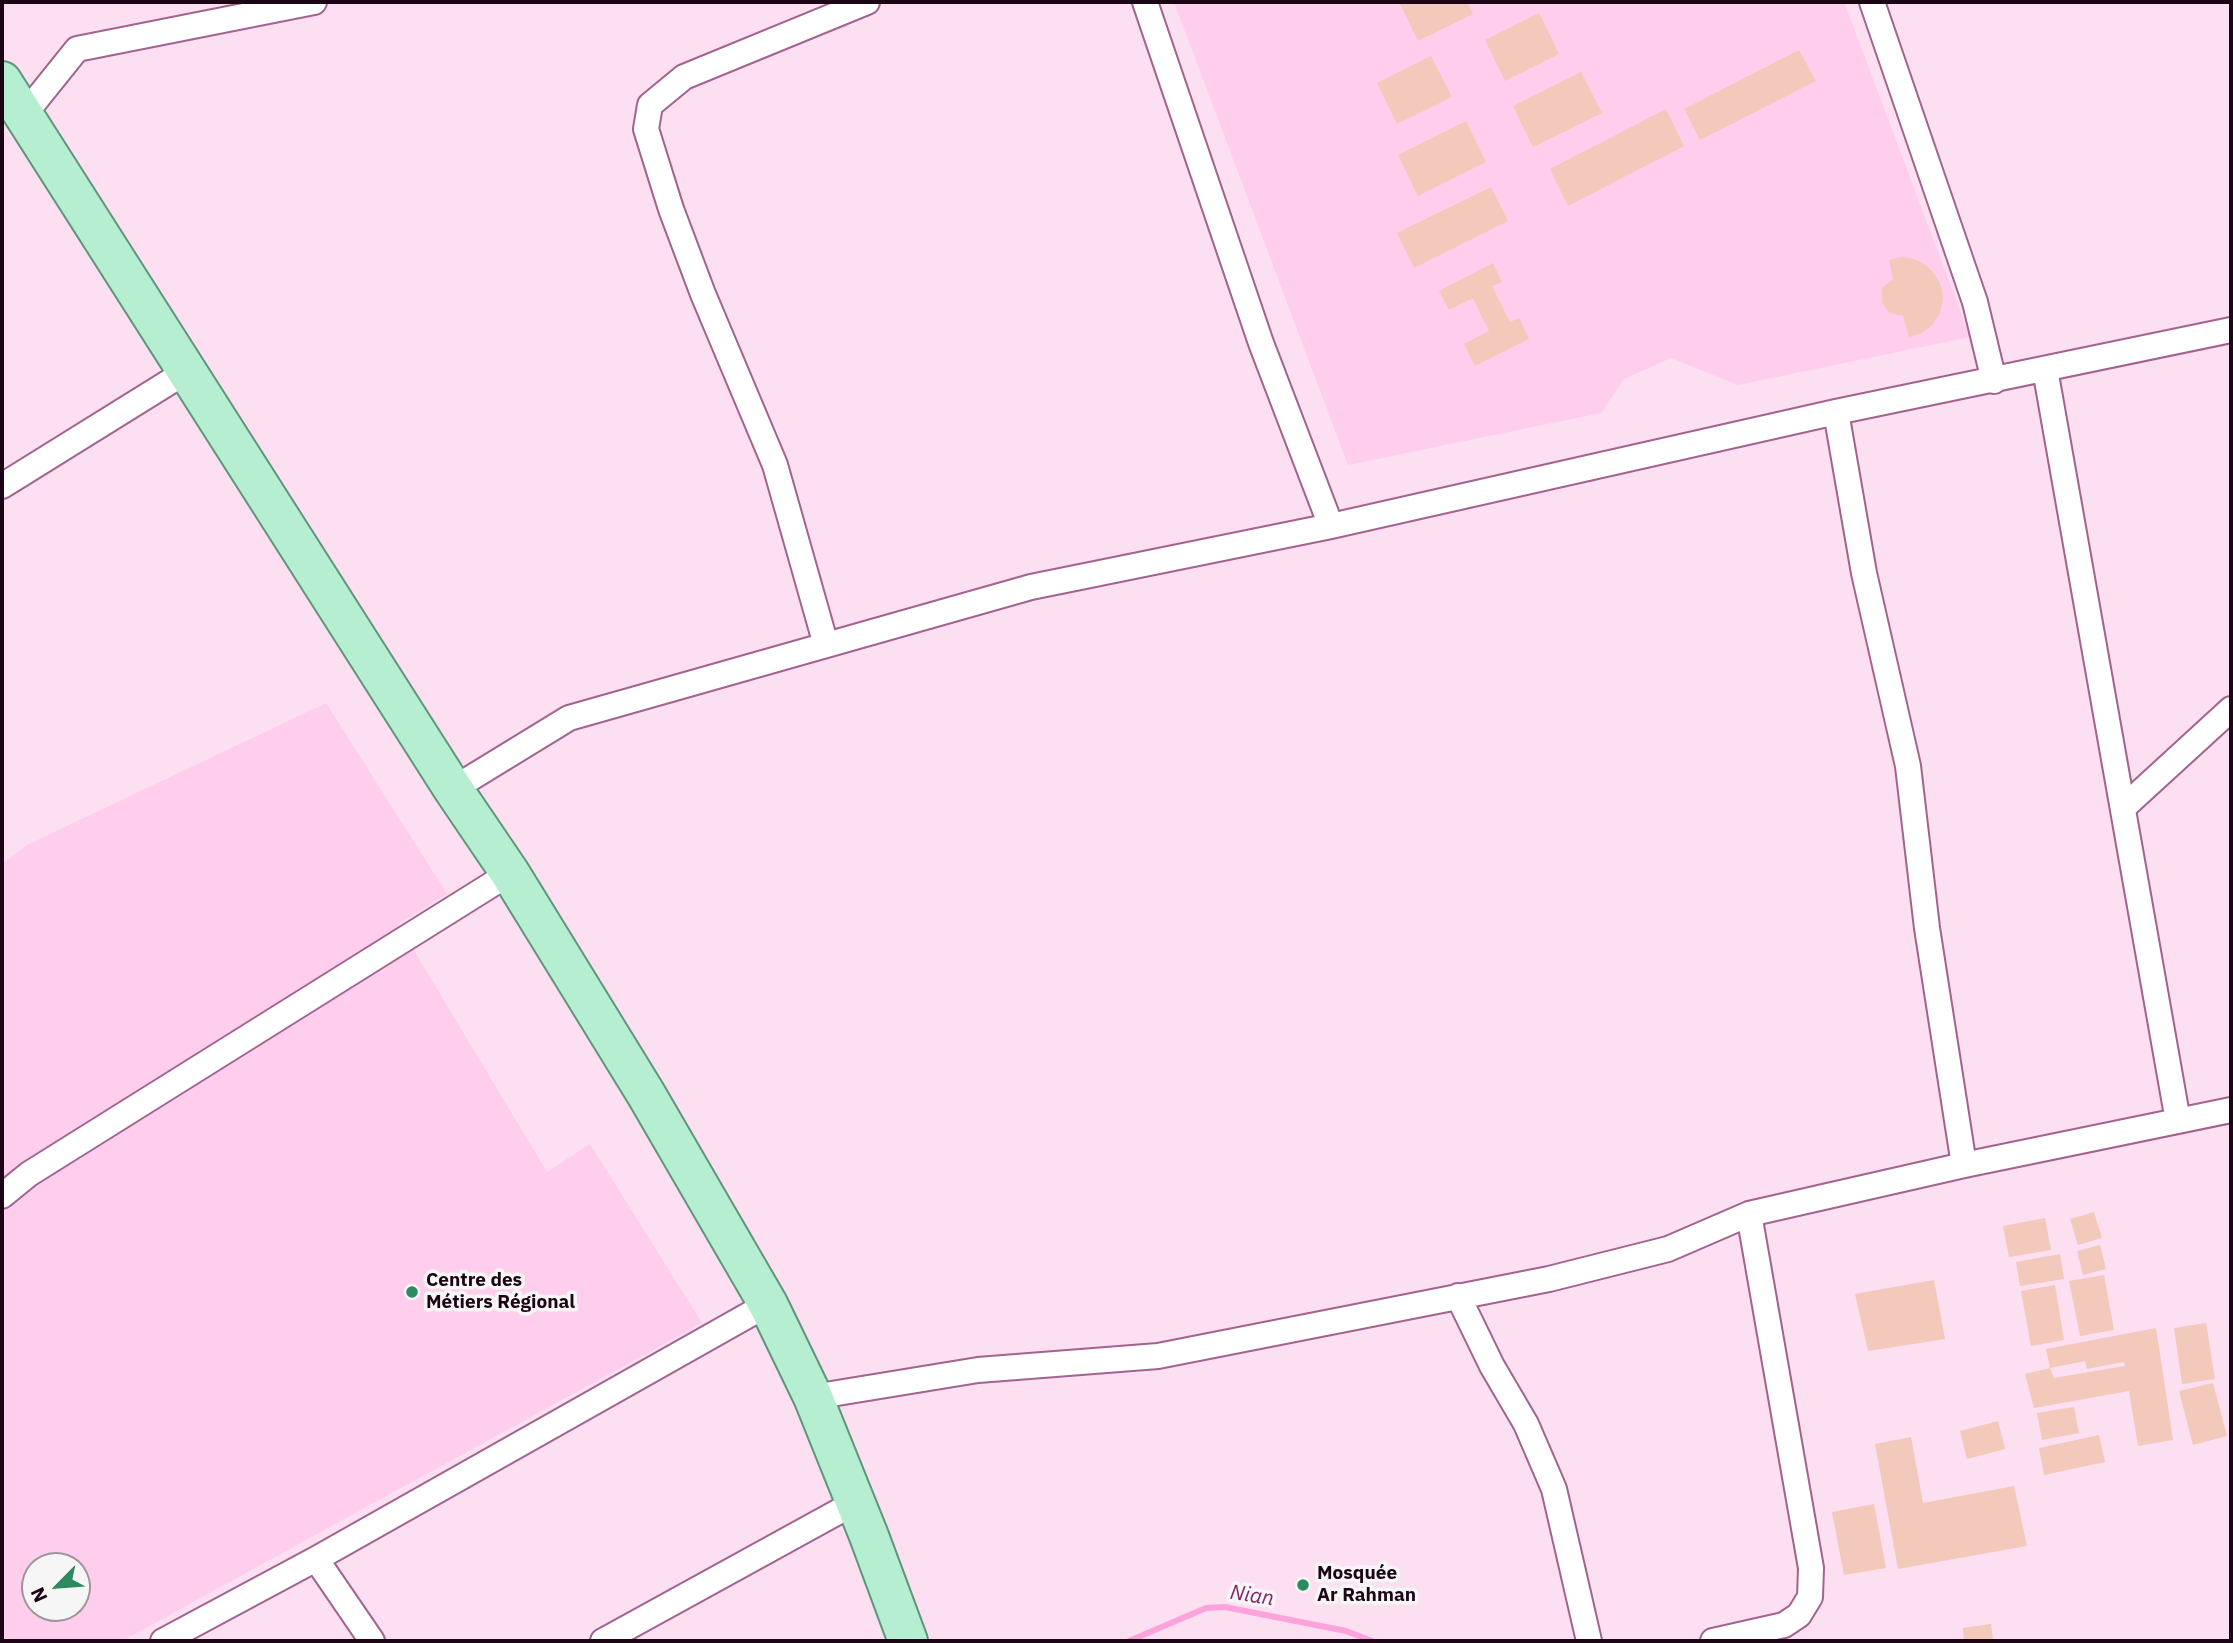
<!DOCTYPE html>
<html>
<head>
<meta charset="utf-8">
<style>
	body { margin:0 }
	#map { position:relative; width:2233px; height:1643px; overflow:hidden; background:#fcdff1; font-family:"IBM Plex Sans",sans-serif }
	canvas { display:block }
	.frame { position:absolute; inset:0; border:4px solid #1c0515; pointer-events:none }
	.north { position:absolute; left:21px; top:1552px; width:70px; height:70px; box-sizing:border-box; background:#f6f6f6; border:2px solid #9f969c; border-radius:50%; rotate:245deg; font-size:19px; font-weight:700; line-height:28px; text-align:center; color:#1c0515 }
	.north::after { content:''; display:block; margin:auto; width:24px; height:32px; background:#2d8960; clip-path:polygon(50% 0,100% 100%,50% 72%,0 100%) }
</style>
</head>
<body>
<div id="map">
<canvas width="2233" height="1643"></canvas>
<div class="frame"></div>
<div class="north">N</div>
</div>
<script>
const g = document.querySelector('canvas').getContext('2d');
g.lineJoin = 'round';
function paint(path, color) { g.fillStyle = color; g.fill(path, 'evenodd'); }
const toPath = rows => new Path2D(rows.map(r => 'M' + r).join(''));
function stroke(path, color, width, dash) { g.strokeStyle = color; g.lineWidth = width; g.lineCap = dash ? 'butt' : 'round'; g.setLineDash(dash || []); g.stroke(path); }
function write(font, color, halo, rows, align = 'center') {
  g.font = font + ' "IBM Plex Sans",sans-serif'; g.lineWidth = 7; g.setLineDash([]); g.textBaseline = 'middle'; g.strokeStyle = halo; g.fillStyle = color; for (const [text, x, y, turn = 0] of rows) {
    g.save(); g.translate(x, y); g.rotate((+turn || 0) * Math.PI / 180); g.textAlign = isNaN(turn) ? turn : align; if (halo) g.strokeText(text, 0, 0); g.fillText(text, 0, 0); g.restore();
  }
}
paint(toPath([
	[1174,2,1844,2,1970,337,1738,385,1671,358,1624,379,1601,413,1348,465],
	[326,703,447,894,398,924,547,1172,590,1144,702,1323,122,1641,2,1641,2,864,27,845],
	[35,1566,77,1566,77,1608,35,1608]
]), '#feceec');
stroke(toPath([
	[1129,1641,1206,1608,1225,1607,1346,1631,1372,1641]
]), '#fca3de', 6);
paint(toPath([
	[1399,2,1467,2,1473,14,1418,41],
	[1539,13,1559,54,1505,81,1485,40],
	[1799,50,1816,81,1700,140,1684,109],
	[1431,56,1452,97,1397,124,1377,83],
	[1581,72,1602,113,1533,147,1513,106],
	[1666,109,1684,146,1568,206,1550,169],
	[1466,121,1486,162,1418,196,1398,155],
	[1491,187,1508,221,1414,268,1397,233],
	[1901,257,1914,259,1926,265,1935,275,1941,286,1943,299,1940,313,1933,324,1922,333,1909,337,1903,316,1889,313,1882,302,1882,288,1893,279,1889,260],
	[1493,263,1502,282,1492,286,1510,322,1519,318,1529,339,1475,366,1464,344,1489,331,1473,298,1449,310,1439,291],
	[2094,1212,2102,1238,2078,1245,2070,1219],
	[2045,1218,2051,1250,2009,1257,2003,1226],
	[2100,1245,2106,1269,2083,1275,2077,1251],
	[2060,1254,2064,1279,2020,1286,2016,1262],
	[2104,1275,2114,1330,2080,1336,2069,1281],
	[1934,1280,1945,1339,1868,1351,1855,1294],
	[2055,1285,2064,1340,2031,1346,2021,1291],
	[2206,1323,2215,1379,2182,1384,2174,1328],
	[2156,1328,2173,1440,2138,1446,2129,1391,2034,1408,2025,1374,2050,1368,2054,1378,2125,1366,2124,1362,2087,1369,2085,1361,2050,1368,2046,1349],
	[2213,1383,2227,1436,2193,1445,2179,1391],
	[2074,1407,2079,1433,2042,1440,2037,1413],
	[1998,1421,2005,1449,1967,1459,1960,1431],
	[2099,1435,2105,1462,2044,1475,2039,1448],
	[1911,1437,1923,1503,2014,1486,2027,1546,1898,1569,1875,1444],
	[1874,1504,1886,1568,1844,1575,1832,1512],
	[1991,1624,1993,1641,1964,1641,1963,1628]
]), '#f2c9bb');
const minor = toPath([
	[1145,2,1261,343,1331,526],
	[1872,2,1975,302,1994,381],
	[24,115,77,49,314,2],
	[2045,369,2178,1121],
	[1836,412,1864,573,1908,766,1927,928,1964,1165],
	[2,486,187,371],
	[826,645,775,465,703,294,671,209,646,129,650,105,684,77,867,2],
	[453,789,569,718,1031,587,1331,526,1836,412,2231,330],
	[2123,808,2231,709],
	[2,1196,29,1174,510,873],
	[1458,1296,1492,1366,1526,1424,1554,1489,1589,1641],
	[813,1397,978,1370,1158,1356,1549,1279,1668,1249,1749,1214,1964,1165,2231,1110],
	[316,1559,372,1641],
	[163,1641,316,1559,768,1304],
	[603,1641,856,1502],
	[1713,1641,1784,1625,1799,1615,1810,1597,1811,1568,1749,1214]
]);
const primary = toPath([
	[2,81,453,789,510,873,646,1094,768,1304,813,1397,869,1536,908,1641]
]);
stroke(minor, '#a3638e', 28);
stroke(primary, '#60957b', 42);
stroke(minor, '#fff', 24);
stroke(primary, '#b5eed1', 38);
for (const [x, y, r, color] of [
	[412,1292,7,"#2d8960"],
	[1303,1585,7,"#2d8960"]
]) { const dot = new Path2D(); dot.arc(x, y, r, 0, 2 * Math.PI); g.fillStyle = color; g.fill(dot); stroke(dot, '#f6f6f6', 2.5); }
write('bold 19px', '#1c0515', '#f6f6f6', [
	["Centre des",426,1281],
	["Métiers Régional",426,1303],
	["Mosquée",1317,1574],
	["Ar Rahman",1317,1596]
], 'left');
write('italic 21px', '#87236d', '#f6f6f6', [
	["Nian",1252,1596,9]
]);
</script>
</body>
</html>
